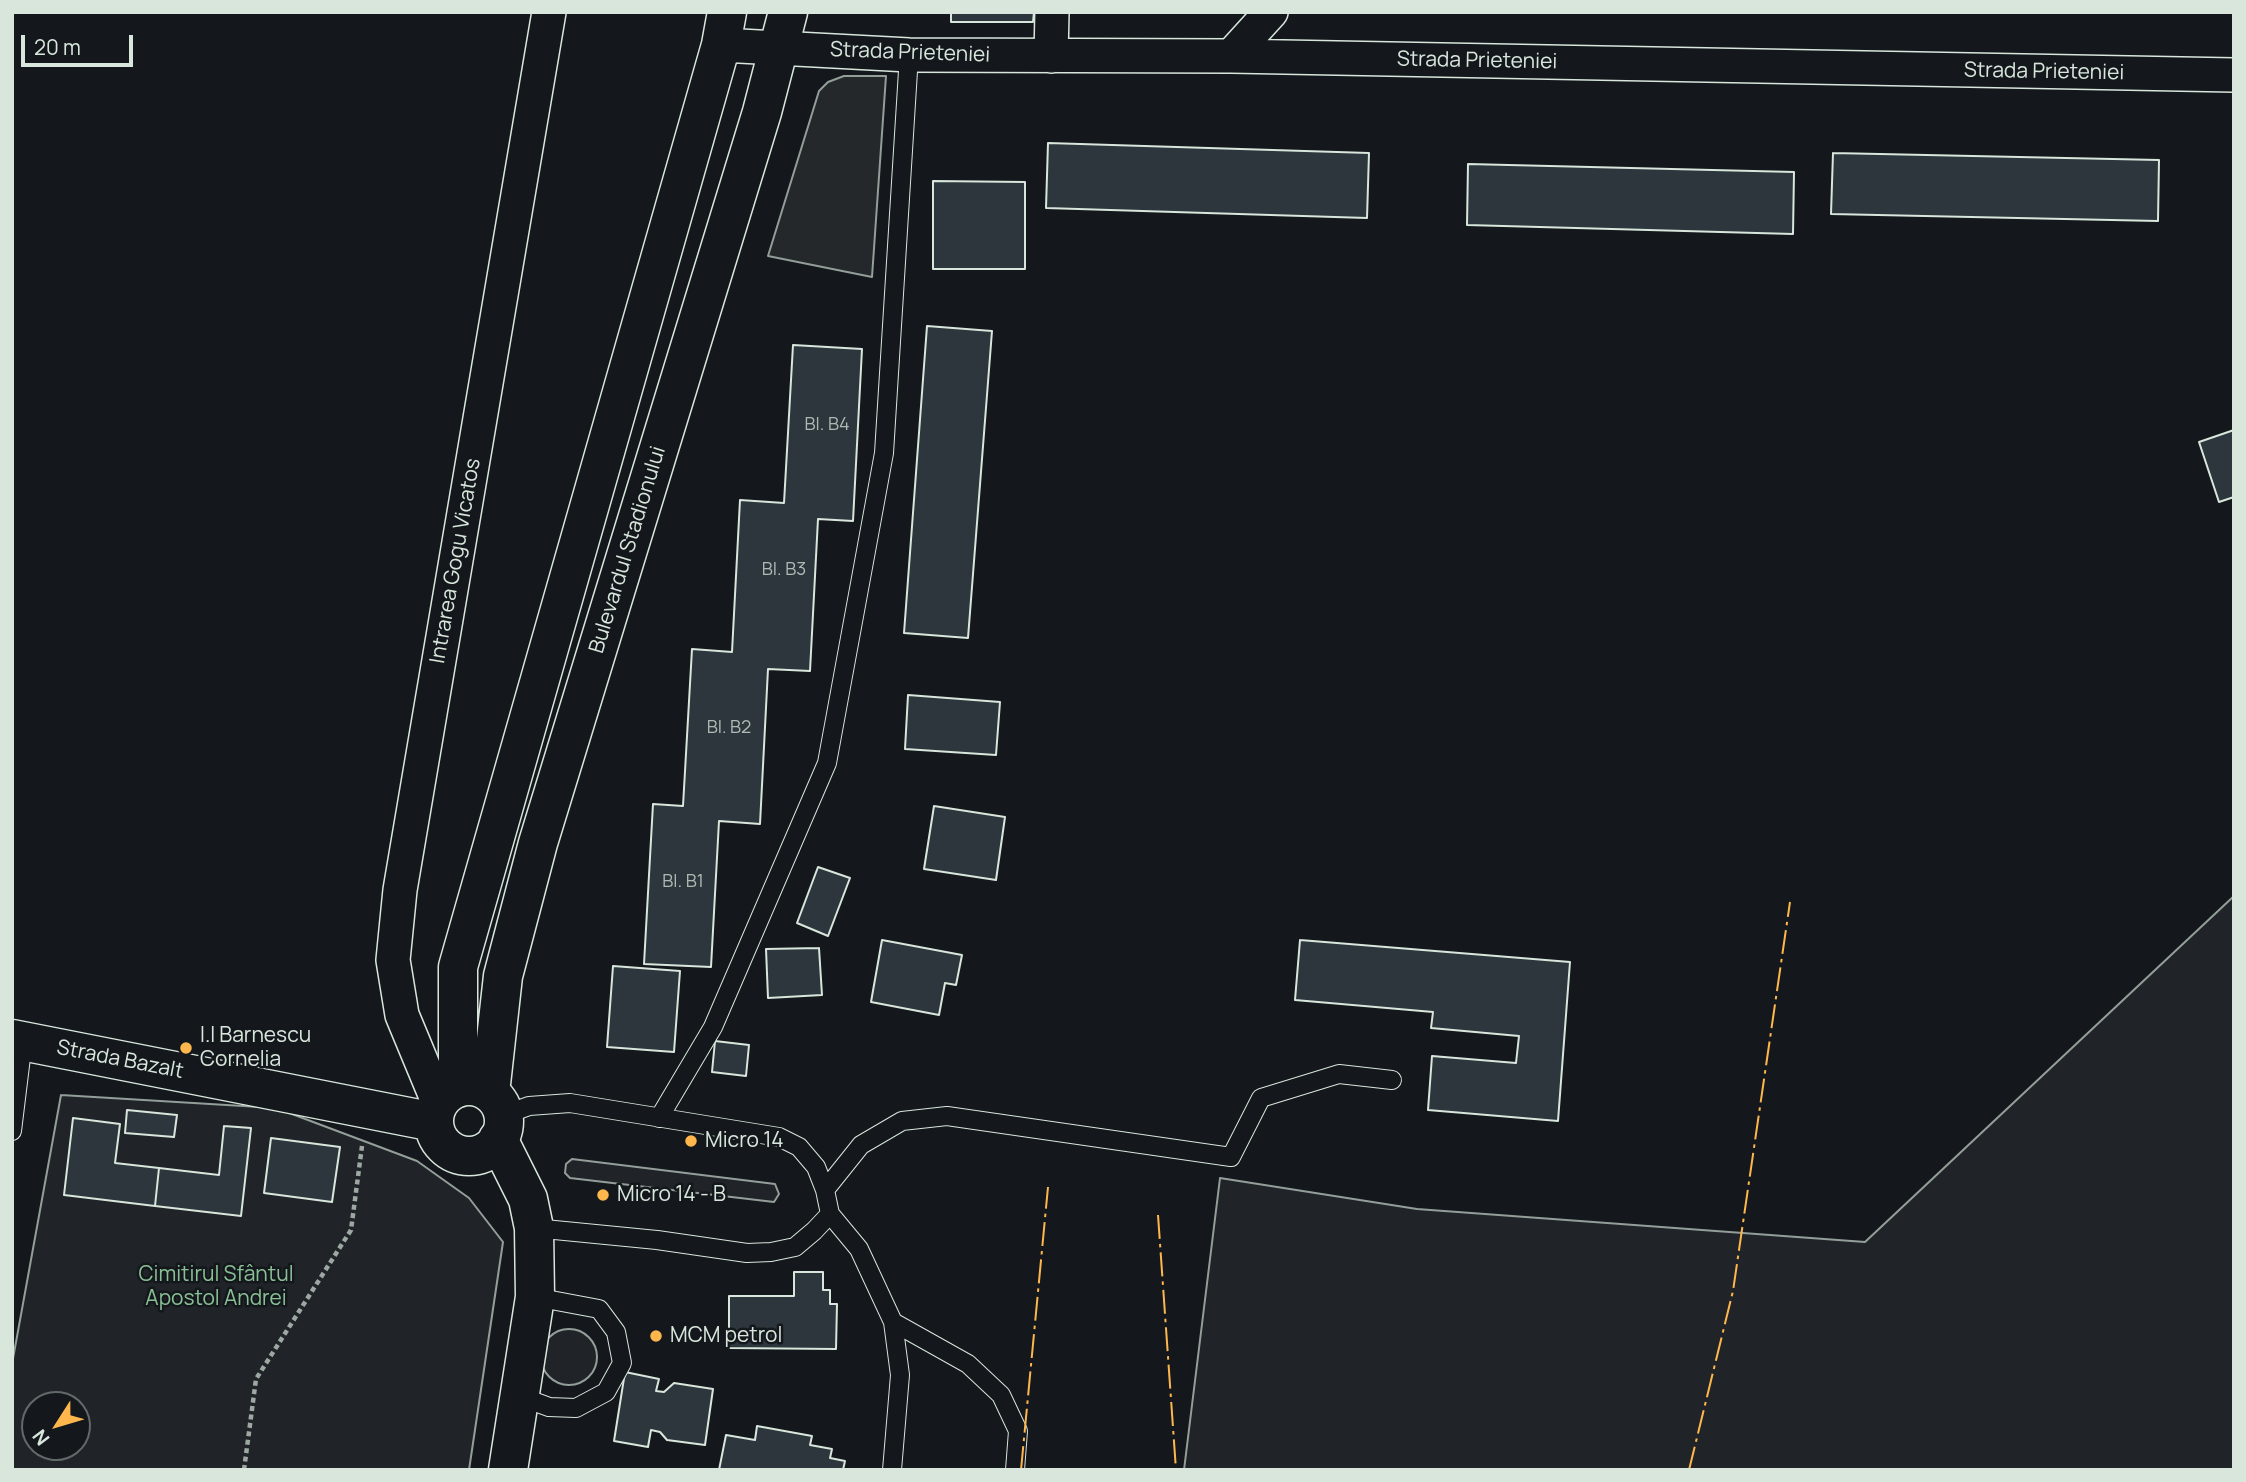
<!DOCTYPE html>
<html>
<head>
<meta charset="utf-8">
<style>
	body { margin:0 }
	#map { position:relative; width:2246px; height:1482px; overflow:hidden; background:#14181c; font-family:Manrope,sans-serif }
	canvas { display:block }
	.frame { position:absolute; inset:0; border:14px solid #d8e6dc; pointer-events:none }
	.north { position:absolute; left:21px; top:1391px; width:70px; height:70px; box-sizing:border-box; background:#14181c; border:2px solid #626a69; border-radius:50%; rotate:233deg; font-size:19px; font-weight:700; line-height:28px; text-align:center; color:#d8e6dc }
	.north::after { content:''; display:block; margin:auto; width:24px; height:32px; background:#ffb74d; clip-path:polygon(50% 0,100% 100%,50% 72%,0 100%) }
	.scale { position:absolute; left:21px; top:35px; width:112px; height:32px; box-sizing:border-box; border:4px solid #d8e6dc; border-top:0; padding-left:9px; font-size:21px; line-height:24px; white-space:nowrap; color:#d8e6dc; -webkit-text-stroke:5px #14181c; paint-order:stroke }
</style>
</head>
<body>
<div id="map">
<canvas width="2246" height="1482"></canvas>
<div class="frame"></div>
<div class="north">N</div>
<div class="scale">20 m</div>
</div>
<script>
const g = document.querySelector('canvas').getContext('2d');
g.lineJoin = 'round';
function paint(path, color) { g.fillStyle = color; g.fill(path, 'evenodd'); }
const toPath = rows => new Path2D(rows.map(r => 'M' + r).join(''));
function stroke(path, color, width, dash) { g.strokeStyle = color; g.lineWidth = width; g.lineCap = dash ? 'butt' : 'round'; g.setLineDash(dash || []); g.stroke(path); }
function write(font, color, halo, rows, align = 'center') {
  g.font = font + ' Manrope,sans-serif'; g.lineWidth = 5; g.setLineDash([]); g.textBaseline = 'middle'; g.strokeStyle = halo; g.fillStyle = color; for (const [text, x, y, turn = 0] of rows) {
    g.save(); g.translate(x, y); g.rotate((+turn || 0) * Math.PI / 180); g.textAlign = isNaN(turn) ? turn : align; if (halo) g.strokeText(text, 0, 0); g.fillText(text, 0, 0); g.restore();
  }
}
const green = toPath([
	[2234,896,2234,1470,1184,1470,1220,1178,1417,1209,1865,1242,2234,896],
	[61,1095,276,1108,417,1161,469,1198,503,1242,469,1470,12,1470,12,1364,61,1095],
	[35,1405,77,1405,77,1447,35,1447,35,1405],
	[572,1159,775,1184,779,1194,774,1202,570,1178,565,1173,566,1164,572,1159],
	'541 1357a28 28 0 1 1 56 0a28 28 0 1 1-56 0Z'
]);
paint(green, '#202428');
stroke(green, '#939e99', 2);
const parking = toPath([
	[844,76,886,76,872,277,768,256,819,91,828,82,844,76]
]);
paint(parking, '#24282b');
stroke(parking, '#939e99', 2);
const building = toPath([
	[951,12,1034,12,1033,22,951,22,951,12],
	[1048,143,1369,153,1367,218,1046,208,1048,143],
	[1833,153,2159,160,2158,221,1831,214,1833,153],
	[1468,164,1794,172,1793,234,1467,225,1468,164],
	[933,181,1025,182,1025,269,933,269,933,181],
	[927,326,992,331,968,638,904,633,927,326],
	[793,345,862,349,853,521,818,519,810,671,768,669,760,824,719,821,711,967,644,964,653,804,683,806,692,649,732,652,740,500,784,503,793,345],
	[2234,430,2234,497,2219,502,2199,442,2234,430],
	[908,695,1000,702,996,755,905,749,908,695],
	[934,806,1005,817,996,880,924,869,934,806],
	[818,867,850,878,828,936,797,923,818,867],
	[882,940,962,955,956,985,945,983,939,1015,871,1002,882,940],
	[1300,940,1570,962,1558,1121,1428,1110,1432,1056,1516,1063,1519,1036,1431,1028,1433,1012,1295,1000,1300,940],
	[819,948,822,995,768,998,766,949,819,948],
	[613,966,680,971,674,1052,607,1047,613,966],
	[715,1041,749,1045,746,1076,712,1072,715,1041],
	[127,1110,177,1115,174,1137,125,1133,127,1110],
	[73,1118,120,1124,115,1163,159,1168,155,1206,64,1195,73,1118],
	[224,1126,251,1128,241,1216,155,1206,159,1168,219,1175,224,1126],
	[271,1138,340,1147,332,1202,264,1193,271,1138],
	[794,1272,823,1272,823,1290,830,1290,830,1304,837,1304,836,1349,729,1348,729,1296,794,1296,794,1272],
	[625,1372,659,1379,656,1391,664,1392,674,1383,713,1389,705,1445,667,1440,660,1432,651,1430,648,1447,614,1441,625,1372],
	[757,1426,812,1436,810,1445,832,1449,830,1458,845,1461,843,1470,719,1470,726,1435,755,1440,757,1426]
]);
paint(building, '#2c363c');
stroke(building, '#d8e6dc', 2);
const service = toPath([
	[504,1115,529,1106,570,1103,779,1137,799,1147,816,1167,825,1190,830,1214,814,1231,795,1247,771,1252,747,1253,657,1240,534,1228],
	[659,1118,713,1027,827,763,884,453,909,55],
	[12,1131,23,1041],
	[825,1190,861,1145,902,1121,947,1116,1231,1157,1261,1098,1339,1074,1392,1080],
	[830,1214,859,1249,893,1322,900,1375,892,1470],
	[893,1322,968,1364,1001,1395,1018,1431,1015,1470],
	[519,1396,549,1407,576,1408,606,1392,622,1363,616,1332,599,1309,535,1297]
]);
const minor = toPath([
	[721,45,909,55,1231,56,2234,75],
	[1051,56,1052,12],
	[1231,56,1271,12],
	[439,1104,402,1015,393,960,400,890,549,12]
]);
const tertiary = toPath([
	[498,1139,528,1199,534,1228,535,1297,508,1470]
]);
const secondary = toPath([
	[12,1039,434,1122],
	'434 1121a35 35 0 1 1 70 0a35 35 0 1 1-70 0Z',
	[458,1088,458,967,721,45,727,12],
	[490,1093,503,976,538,843,762,112,788,12]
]);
stroke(service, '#d8e6dc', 20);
stroke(minor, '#d8e6dc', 36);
stroke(tertiary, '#d8e6dc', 41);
stroke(secondary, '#d8e6dc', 41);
stroke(toPath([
	[244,1470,256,1379,351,1230,362,1146]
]), '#9da8a2', 4.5, [5, 3.5]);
stroke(service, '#14181c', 18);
stroke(minor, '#14181c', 33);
stroke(tertiary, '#14181c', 38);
stroke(secondary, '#14181c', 38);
stroke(toPath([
	[1158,1215,1176,1470],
	[1021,1470,1048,1187],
	[1689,1470,1733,1291,1790,902]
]), '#ffb74d', 2, [24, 5, 3.5, 5]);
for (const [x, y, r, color] of [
	[186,1048,7,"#ffb74d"],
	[691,1141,7,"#ffb74d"],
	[603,1195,7,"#ffb74d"],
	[656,1336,7,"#ffb74d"]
]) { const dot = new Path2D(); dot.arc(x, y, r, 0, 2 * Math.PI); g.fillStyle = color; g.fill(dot); stroke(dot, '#14181c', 2.5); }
write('18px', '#adbab4', null, [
	["Bl. B4",827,425],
	["Bl. B3",784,570],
	["Bl. B2",729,728],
	["Bl. B1",683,882]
]);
write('21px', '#d8e6dc', '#14181c', [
	["Strada Prieteniei",910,53,2],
	["Strada Prieteniei",1477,61,1],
	["Strada Prieteniei",2044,72,1],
	["Bulevardul Stadionului",628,550,-73],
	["Intrarea Gogu Vicatos",456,561,-80],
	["Strada Bazalt",120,1060,11]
]);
write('21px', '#d8e6dc', '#14181c', [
	["I.I Barnescu",200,1036],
	["Cornelia",200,1060],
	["Micro 14",705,1141],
	["Micro 14 - B",617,1195],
	["MCM petrol",670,1336]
], 'left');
write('21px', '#8ac095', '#14181c', [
	["Cimitirul Sfântul",216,1275],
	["Apostol Andrei",216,1299]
]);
</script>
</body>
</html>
